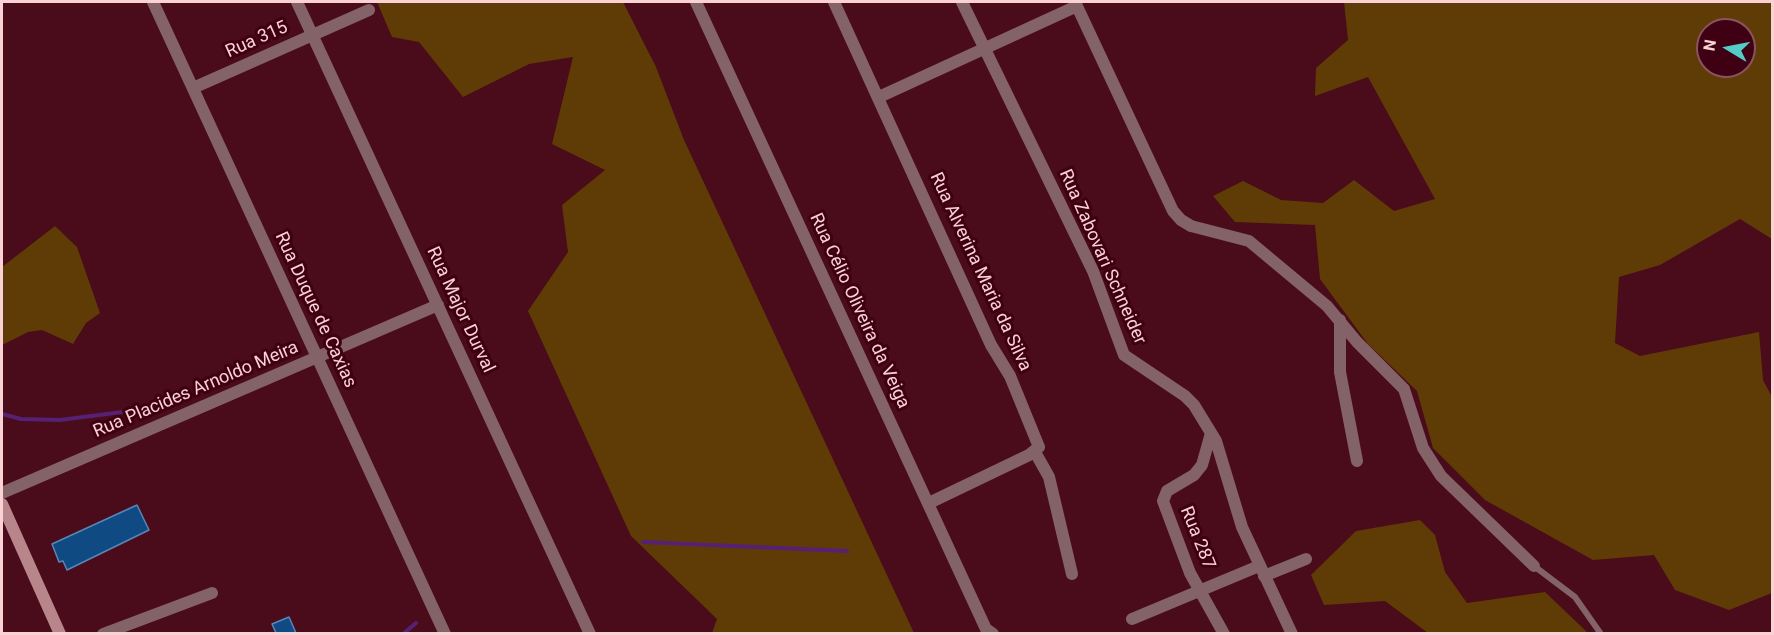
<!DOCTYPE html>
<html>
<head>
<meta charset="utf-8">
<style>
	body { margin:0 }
	#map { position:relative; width:1774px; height:635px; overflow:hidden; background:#4a0b1b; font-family:Roboto,sans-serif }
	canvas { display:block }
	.frame { position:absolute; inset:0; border:3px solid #fad1d5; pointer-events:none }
	.north { position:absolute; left:1696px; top:18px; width:60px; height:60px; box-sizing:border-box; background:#3e0012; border:2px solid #895460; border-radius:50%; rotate:280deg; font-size:16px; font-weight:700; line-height:24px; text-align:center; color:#fad1d5 }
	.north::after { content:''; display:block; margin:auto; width:21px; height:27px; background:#54cdc8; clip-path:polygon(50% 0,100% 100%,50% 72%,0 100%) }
</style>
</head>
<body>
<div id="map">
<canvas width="1774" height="635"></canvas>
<div class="frame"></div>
<div class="north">N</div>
</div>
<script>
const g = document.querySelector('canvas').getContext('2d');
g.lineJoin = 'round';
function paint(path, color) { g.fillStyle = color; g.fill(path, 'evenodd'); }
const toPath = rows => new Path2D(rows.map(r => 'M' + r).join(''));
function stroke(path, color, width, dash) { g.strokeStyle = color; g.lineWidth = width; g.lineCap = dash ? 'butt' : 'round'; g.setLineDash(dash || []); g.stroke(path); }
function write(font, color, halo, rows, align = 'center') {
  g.font = font + ' Roboto,sans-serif'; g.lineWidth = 6; g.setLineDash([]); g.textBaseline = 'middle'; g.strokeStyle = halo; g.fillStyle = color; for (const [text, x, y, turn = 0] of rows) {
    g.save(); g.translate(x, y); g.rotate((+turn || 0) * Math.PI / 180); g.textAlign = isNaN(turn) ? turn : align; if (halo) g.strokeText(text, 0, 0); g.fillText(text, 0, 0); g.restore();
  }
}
paint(toPath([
	[377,2,623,2,656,67,684,140,914,633,712,633,717,619,631,536,528,311,568,252,562,205,605,170,552,144,573,57,529,64,463,97,419,42,392,37],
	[1344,2,1772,2,1772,239,1740,219,1660,265,1619,277,1615,343,1640,356,1759,332,1763,380,1772,397,1772,593,1729,610,1675,590,1654,555,1593,560,1485,500,1433,448,1417,391,1368,344,1320,279,1315,225,1235,222,1213,196,1243,181,1281,200,1323,203,1354,180,1394,211,1435,199,1368,77,1315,96,1316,68,1348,40],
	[1708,30,1744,30,1744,66,1708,66],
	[55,226,77,247,100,313,86,323,73,344,42,330,28,332,2,345,2,267],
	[1420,520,1435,535,1445,572,1467,603,1545,592,1588,633,1428,633,1385,601,1324,605,1311,575,1356,531]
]), '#5f3c06');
stroke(toPath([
	[2,414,21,419,60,420,130,411],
	[643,542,847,551],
	[403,634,416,623]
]), '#562172', 4);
const building = toPath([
	[137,505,149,530,67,570,63,561,59,562,52,544,137,505],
	[289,617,296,633,276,633,272,624,289,617]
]);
paint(building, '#0f4a82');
stroke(building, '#5887b9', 1.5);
stroke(toPath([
	[1534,566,1575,597,1601,634]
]), '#836367', 6);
stroke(toPath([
	[153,2,445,634],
	[297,2,590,634],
	[696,2,986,629,993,634],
	[834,2,991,345,1010,376,1039,447,1029,455,929,503],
	[962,2,1093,271,1124,355,1185,396,1194,405,1216,441,1242,527,1292,634],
	[1075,2,1173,211,1181,220,1191,226,1249,241,1327,306,1357,342,1404,389,1423,448,1441,476,1534,566],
	[193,88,369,10],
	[879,97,1077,6],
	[1340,320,1340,372,1357,461],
	[1211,433,1202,465,1194,475,1167,491,1163,501,1190,573,1224,634],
	[1035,452,1049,477,1072,574],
	[2,493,438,305],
	[1264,576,1306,559],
	[1132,619,1259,566],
	[103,634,212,593]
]), '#836367', 12);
stroke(toPath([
	[2,504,60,634]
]), '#b8858a', 12);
write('18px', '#fad1d5', '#3e0012', [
	["Rua 315",257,40,-24],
	["Rua Zabovari Schneider",1102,257,66],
	["Rua Alverina Maria da Silva",980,272,65],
	["Rua Duque de Caxias",315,310,65],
	["Rua Major Durval",460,310,65],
	["Rua Célio Oliveira da Veiga",859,311,65],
	["Rua Placides Arnoldo Meira",196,390,-23],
	["Rua 287",1197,538,68]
]);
</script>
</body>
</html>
